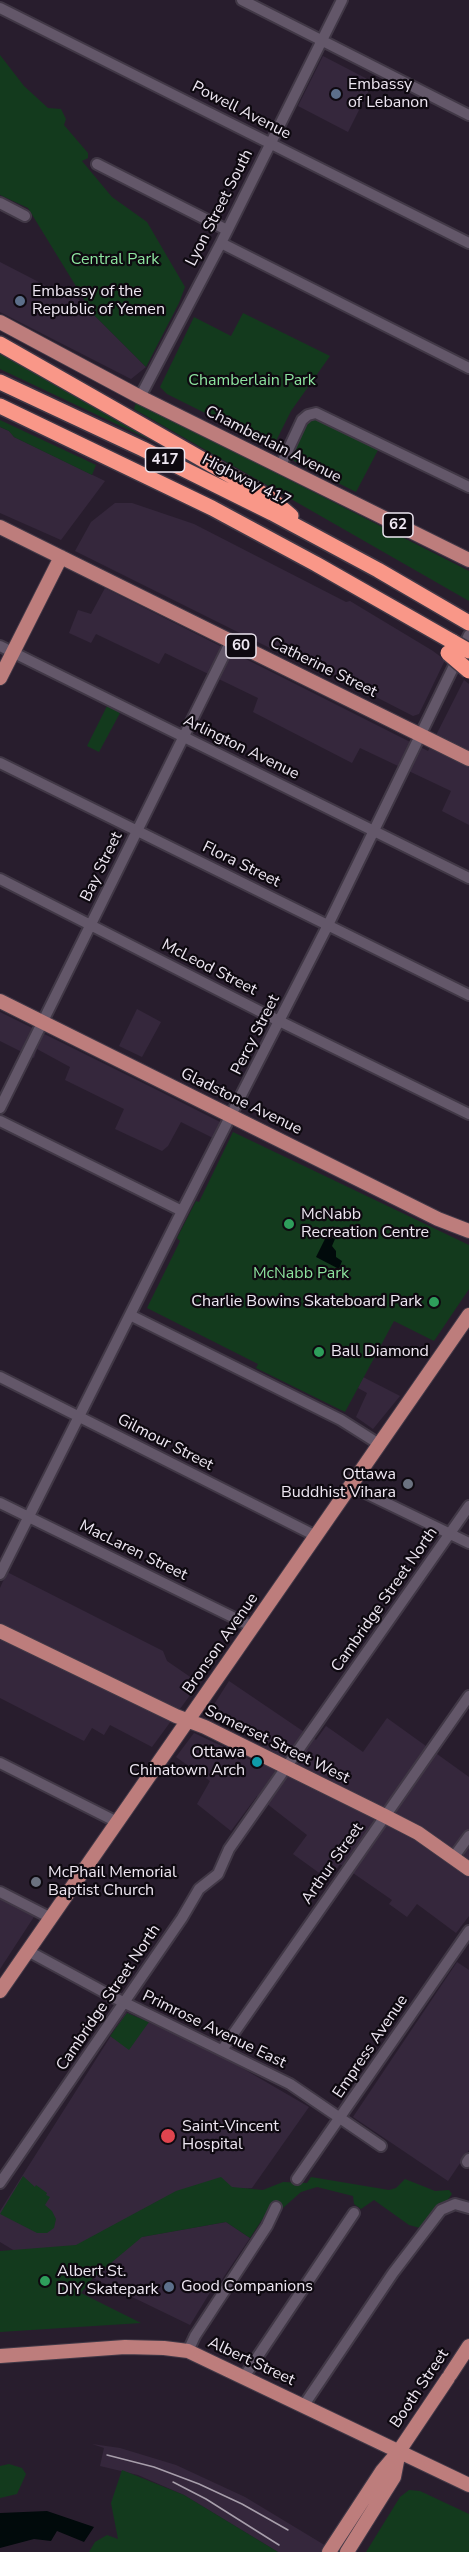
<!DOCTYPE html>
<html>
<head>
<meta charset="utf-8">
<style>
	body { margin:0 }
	canvas { display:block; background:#281d2d }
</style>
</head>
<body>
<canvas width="469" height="2552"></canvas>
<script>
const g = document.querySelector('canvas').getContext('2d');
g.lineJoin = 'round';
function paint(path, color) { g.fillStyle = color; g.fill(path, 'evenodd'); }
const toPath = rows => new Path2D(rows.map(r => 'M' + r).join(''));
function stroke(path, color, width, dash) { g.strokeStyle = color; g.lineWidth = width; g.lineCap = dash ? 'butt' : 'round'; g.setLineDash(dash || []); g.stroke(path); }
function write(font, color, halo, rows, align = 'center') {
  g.font = font + ' "Nunito Sans",sans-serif'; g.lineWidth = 4.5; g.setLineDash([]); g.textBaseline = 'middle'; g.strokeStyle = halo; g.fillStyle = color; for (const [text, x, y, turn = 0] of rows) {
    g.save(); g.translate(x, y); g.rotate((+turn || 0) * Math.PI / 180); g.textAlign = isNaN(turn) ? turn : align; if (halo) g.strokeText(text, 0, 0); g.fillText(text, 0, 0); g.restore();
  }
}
paint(toPath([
	[323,56,373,82,348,132,298,106],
	[0,262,62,294,68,289,146,367,131,379,0,312],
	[0,427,9,431,14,437,105,481,61,540,0,513],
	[115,503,132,503,194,524,346,602,350,601,433,651,445,660,419,714,413,716,308,662,294,660,75,551,91,522],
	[105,588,428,751,464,680,469,684,469,825,442,811,451,791,360,748,352,763,253,712,258,698,165,653,159,664,96,634,91,643,69,633,78,610,91,614],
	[137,1009,161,1022,142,1057,119,1046],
	[0,1012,157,1090,222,1123,213,1138,181,1122,168,1146,162,1151,115,1129,124,1109,65,1080,70,1067,37,1049,34,1058,0,1041],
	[363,1377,400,1396,373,1429,356,1417,367,1393,358,1388],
	[7,1572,163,1651,167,1661,199,1683,152,1747,110,1725,104,1735,92,1728,84,1741,0,1698,0,1588],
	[229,1681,316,1740,326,1726,363,1752,387,1718,469,1777,469,1916,456,1933,417,1904,407,1917,389,1904,392,1900,340,1864,329,1880,293,1854,307,1835,257,1796,231,1831,197,1804,210,1781,176,1757,194,1733,253,1761,265,1743,216,1718,213,1706],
	[0,1885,41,1906,0,1969],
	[457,1962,469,1970,469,2150,448,2181,353,2117],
	[126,2012,218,2054,309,2107,252,2188,218,2190,35,2263,0,2242,0,2211],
	[226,2222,250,2238,221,2281,214,2286,190,2325,93,2278,141,2237],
	[92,2444,120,2448,176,2465,245,2497,336,2552,278,2552,184,2495,138,2475,100,2466,104,2448]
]), '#35273c');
paint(toPath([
	[0,55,24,86,48,108,61,109,66,119,64,125,88,153,88,158,82,161,112,197,147,222,185,287,179,303,146,367,93,314,28,208,0,195],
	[243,313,330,356,291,411,273,447,167,394,160,387,194,317,231,336],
	[0,352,165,445,165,447,0,369],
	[136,402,469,571,469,601,134,409],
	[0,420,96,465,92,475,14,437,9,431,0,427],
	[310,420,321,420,378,450,356,492,294,461,292,452],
	[107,706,120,713,99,752,87,746],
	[233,1132,469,1245,469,1289,434,1341,394,1321,345,1412,256,1368,258,1364,147,1308,180,1241,177,1238,196,1201,199,1202],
	[127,2013,149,2022,129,2050,110,2036],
	[23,2176,35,2187,36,2185,47,2193,46,2195,50,2197,45,2205,52,2211,56,2219,54,2228,47,2233,37,2233,0,2214],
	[221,2177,232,2187,263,2190,283,2182,307,2183,311,2177,389,2190,396,2188,405,2179,435,2191,449,2190,452,2194,447,2201,439,2203,420,2228,409,2225,374,2200,361,2209,354,2204,353,2196,317,2187,301,2192,283,2208,271,2206,250,2238,226,2222,142,2237,93,2278,81,2293,141,2323,0,2332,0,2251,76,2245,176,2191],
	[9,2464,22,2468,26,2474,17,2494,0,2498,0,2466],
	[122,2470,184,2495,278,2552,89,2552,95,2542,107,2535,118,2539,111,2503],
	[409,2490,420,2491,469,2514,469,2552,366,2552,400,2497]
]), '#133a1d');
paint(toPath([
	[327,1235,335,1239,332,1246,336,1251,336,1257,342,1261,339,1269,316,1257],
	[47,2511,94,2527,84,2542,57,2531,51,2541,34,2539,0,2548,0,2513]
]), '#010a0b');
const minor = toPath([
	[242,0,469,115],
	[0,8,469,243],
	[97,164,227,230],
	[0,203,25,216],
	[221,243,469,368],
	[140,397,221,243,342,0],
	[280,467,302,420,308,415,316,413,469,487],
	[0,646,469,878],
	[0,763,469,995],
	[0,879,271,1017,469,1114],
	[0,1108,231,641],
	[0,1121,182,1211],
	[130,1315,341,1420,379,1444],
	[0,1377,316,1536],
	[351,1486,469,1543],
	[0,1503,253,1627],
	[0,1574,182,1211,328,925,469,635],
	[0,1763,117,1822],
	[453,1858,469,1836],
	[0,1892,51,1918],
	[28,1951,115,1998,290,2084,381,2146],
	[222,2050,469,1696],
	[467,2162,469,2159],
	[297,2179,469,1931],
	[0,2183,182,1918,199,1889,218,1874,229,1849,469,1506],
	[188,2351,195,2336,267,2226,276,2207],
	[244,2377,354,2213],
	[304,2405,393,2273,441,2210,455,2204,469,2208]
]);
const major = toPath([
	[0,322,140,397,469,560],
	[0,527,469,759],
	[0,678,61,557],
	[0,1001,438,1219,469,1231],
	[0,1631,176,1716,205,1727,385,1816,418,1833,469,1869],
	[0,1991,469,1315],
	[0,2356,125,2347,164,2348,188,2351,469,2485],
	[450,2375,469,2346],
	[329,2552,382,2471,399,2451,448,2378],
	[347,2552,394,2477,399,2451]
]);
const highway = toPath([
	[0,344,270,498,291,516],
	[0,382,143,449,272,513,378,570,469,623],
	[0,406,212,508,316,564,453,642]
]);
stroke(minor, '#413846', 14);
stroke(major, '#413846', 16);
stroke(highway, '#413846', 18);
stroke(minor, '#635769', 10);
stroke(major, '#bd7d7c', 14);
stroke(highway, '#f99788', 15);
stroke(toPath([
	[107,2455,154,2467,199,2484,242,2504,288,2530],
	[173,2482,206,2499,279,2545]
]), '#a79eab', 1.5);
const highwayBridge = toPath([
	[453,642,469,651],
	[448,653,469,671]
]);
stroke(highwayBridge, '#413846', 18, []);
stroke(highwayBridge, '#f99788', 15);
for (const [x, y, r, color] of [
	[336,94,6,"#5c6f8a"],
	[20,301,6,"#5c6f8a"],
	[289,1224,6,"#2e9e5b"],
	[434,1302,6,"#2e9e5b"],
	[319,1352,6,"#2e9e5b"],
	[408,1484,6,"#6b7280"],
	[257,1762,6,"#0f9aa8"],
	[36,1882,6,"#6b7280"],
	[168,2136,8,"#e0444e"],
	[45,2281,6,"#2e9e5b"],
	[169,2287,6,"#5c6f8a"]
]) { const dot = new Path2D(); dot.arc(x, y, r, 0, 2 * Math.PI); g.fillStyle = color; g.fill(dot); stroke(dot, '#0e0910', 2); }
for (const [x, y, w] of [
	[165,460,39],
	[398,525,30],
	[241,646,30]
]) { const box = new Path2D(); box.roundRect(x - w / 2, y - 12, w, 24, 4.5); g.fillStyle = '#0e0910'; g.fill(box); stroke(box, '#eee7f2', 1.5); }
write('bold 15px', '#eee7f2', null, [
	["417",165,460],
	["62",398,525],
	["60",241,646]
]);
write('16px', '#eee7f2', '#0e0910', [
	["Embassy",348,85],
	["of Lebanon",348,103],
	["Embassy of the",32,292],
	["Republic of Yemen",32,310],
	["McNabb",301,1215],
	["Recreation Centre",301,1233],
	["Charlie Bowins Skateboard Park",422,1302,"right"],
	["Ball Diamond",331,1352],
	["Ottawa",396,1475,"right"],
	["Buddhist Vihara",396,1493,"right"],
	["Ottawa",245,1753,"right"],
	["Chinatown Arch",245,1771,"right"],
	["McPhail Memorial",48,1873],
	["Baptist Church",48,1891],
	["Saint-Vincent",182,2127],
	["Hospital",182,2145],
	["Albert St.",57,2272],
	["DIY Skatepark",57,2290],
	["Good Companions",181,2287]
], 'left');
write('16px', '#eee7f2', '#0e0910', [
	["Powell Avenue",241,111,27],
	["Lyon Street South",220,208,-63],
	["Chamberlain Avenue",273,445,27],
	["Highway 417",246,481,27],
	["Catherine Street",323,668,26],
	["Arlington Avenue",241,748,26],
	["Flora Street",241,865,26],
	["Bay Street",102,867,-64],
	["McLeod Street",209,968,27],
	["Percy Street",256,1035,-63],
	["Gladstone Avenue",241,1102,26],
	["Gilmour Street",165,1443,27],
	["MacLaren Street",133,1551,26],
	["Cambridge Street North",385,1600,-55],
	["Bronson Avenue",221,1644,-55],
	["Somerset Street West",277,1745,26],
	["Arthur Street",333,1864,-55],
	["Cambridge Street North",109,1998,-56],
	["Primrose Avenue East",214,2030,26],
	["Empress Avenue",371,2047,-56],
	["Albert Street",251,2362,25],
	["Booth Street",420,2389,-56]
]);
write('16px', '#8de49f', '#0e0910', [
	["Central Park",115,260],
	["Chamberlain Park",252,381],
	["McNabb Park",301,1274]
]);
</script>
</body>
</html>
